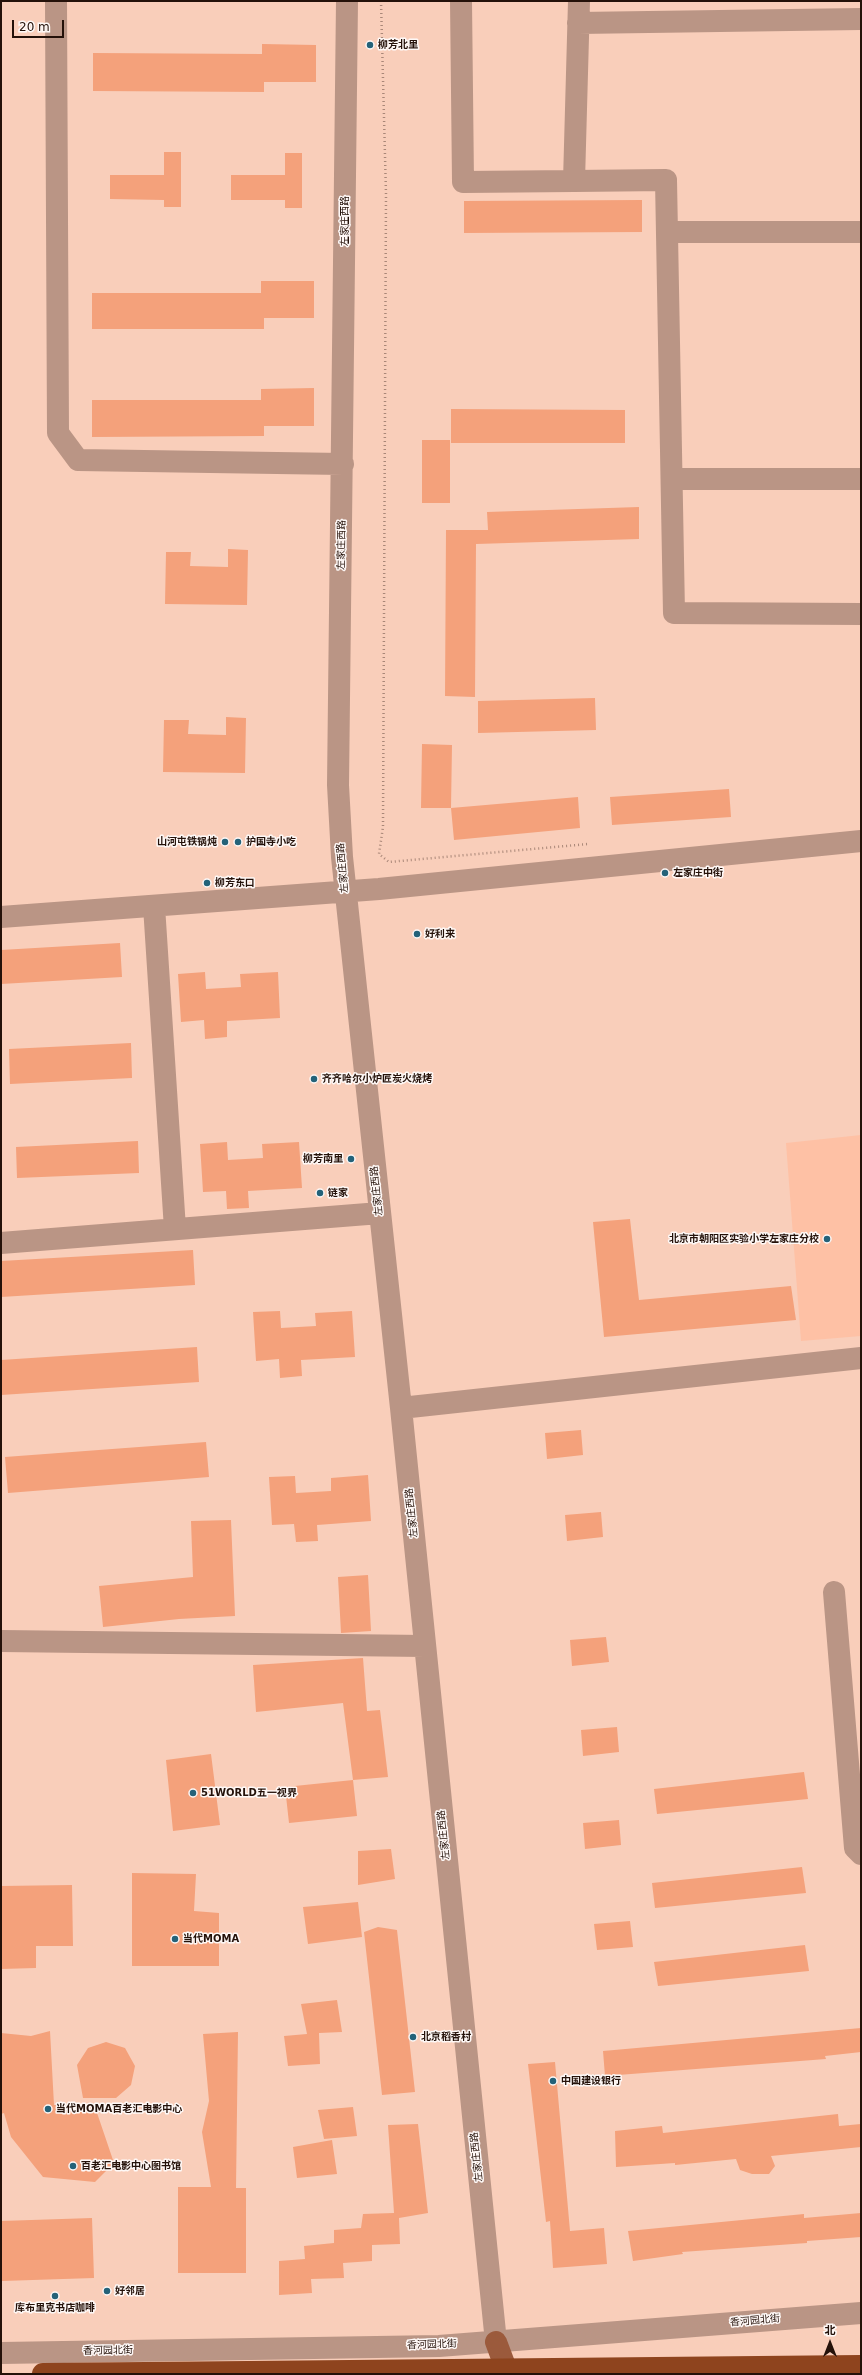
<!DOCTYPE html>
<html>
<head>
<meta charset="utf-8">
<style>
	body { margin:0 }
	#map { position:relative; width:862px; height:2375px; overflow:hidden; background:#f9ceba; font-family:"DejaVu Sans","Noto Sans SC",sans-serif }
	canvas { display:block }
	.frame { position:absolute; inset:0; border:2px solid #241109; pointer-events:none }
	.north { position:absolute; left:810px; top:2323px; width:40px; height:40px; -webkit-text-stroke:3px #fef8f6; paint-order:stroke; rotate:0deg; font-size:11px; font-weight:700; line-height:16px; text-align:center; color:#241109 }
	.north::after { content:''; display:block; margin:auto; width:14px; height:18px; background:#241109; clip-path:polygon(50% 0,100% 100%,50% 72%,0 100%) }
	.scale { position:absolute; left:12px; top:20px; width:52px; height:18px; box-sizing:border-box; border:2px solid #241109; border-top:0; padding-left:5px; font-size:12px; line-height:14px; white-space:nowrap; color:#241109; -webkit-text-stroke:3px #fef8f6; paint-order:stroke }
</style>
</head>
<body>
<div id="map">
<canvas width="862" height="2375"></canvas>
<div class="frame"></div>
<div class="north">北</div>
<div class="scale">20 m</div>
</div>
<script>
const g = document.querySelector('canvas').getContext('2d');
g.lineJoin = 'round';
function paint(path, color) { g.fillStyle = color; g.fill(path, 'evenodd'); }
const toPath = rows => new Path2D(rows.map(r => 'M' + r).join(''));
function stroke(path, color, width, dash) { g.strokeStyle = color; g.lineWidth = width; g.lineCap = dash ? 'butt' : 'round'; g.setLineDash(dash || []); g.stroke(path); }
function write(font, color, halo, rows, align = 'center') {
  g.font = font + ' "DejaVu Sans","Noto Sans SC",sans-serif'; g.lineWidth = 3; g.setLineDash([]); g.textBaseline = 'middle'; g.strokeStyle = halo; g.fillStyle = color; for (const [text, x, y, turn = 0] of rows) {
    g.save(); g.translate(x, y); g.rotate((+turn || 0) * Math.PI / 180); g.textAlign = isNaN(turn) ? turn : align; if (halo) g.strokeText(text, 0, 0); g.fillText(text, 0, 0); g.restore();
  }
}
paint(toPath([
	[861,1135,861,1336,801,1341,786,1143]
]), '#fec1a5');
paint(toPath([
	[262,44,316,45,316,82,264,82,264,92,93,91,93,53,262,54],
	[164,152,181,152,181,207,164,207,164,200,110,199,110,175,164,175],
	[285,153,302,153,302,208,285,208,285,200,231,200,231,175,285,175],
	[642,200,642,232,464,233,464,201],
	[261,281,314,281,314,318,264,318,264,329,92,329,92,293,261,293],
	[314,388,314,426,264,426,264,436,92,437,92,400,261,400,261,389],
	[451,409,625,410,625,443,451,443],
	[422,440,450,440,450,503,422,503],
	[639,507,639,539,476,544,475,697,445,696,446,530,488,530,487,512],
	[228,549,248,550,247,605,165,604,166,552,191,552,190,566,228,567],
	[595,698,596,730,478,733,478,701],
	[226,717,246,718,245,773,163,772,164,720,189,720,188,734,226,735],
	[422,744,452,745,451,808,421,808],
	[729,789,731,817,612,825,610,797],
	[578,797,580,828,454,840,451,808],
	[120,943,122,977,1,984,1,950],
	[205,972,206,989,241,987,240,974,278,972,280,1018,227,1021,227,1037,205,1039,204,1020,181,1022,178,974],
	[131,1043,132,1078,10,1084,9,1049],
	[138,1141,139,1173,17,1178,16,1147],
	[227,1142,228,1160,263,1158,262,1144,299,1142,302,1188,248,1191,249,1208,227,1209,226,1191,203,1192,200,1144],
	[630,1219,639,1300,791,1286,796,1320,604,1337,593,1222],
	[193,1250,195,1285,1,1297,1,1261],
	[280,1311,281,1328,316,1326,315,1313,352,1311,355,1357,301,1360,302,1376,280,1378,279,1359,256,1361,253,1312],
	[197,1347,199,1382,1,1395,1,1360],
	[581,1430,583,1455,547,1459,545,1433],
	[206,1442,209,1477,8,1493,5,1457],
	[368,1475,371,1521,317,1525,318,1541,296,1542,294,1524,272,1525,269,1477,295,1476,296,1493,331,1491,331,1478],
	[601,1512,603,1537,567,1541,565,1515],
	[231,1520,235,1616,179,1619,103,1627,99,1586,193,1577,191,1521],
	[368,1575,371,1631,341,1633,338,1577],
	[606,1637,609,1662,572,1666,570,1640],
	[363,1658,367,1711,380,1710,388,1777,353,1780,343,1703,256,1712,253,1665],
	[617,1727,619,1752,583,1756,581,1730],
	[211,1754,220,1825,173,1831,166,1760],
	[804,1772,808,1799,657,1814,654,1789],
	[353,1780,357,1816,289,1823,285,1787],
	[619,1820,621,1845,585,1849,583,1823],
	[391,1849,395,1879,358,1885,358,1851],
	[802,1867,806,1893,655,1908,652,1883],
	[132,1873,196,1874,194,1911,219,1913,219,1966,132,1966],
	[72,1885,73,1946,36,1946,36,1968,1,1969,1,1886],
	[358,1902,362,1937,308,1944,303,1907],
	[630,1921,633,1947,597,1950,594,1924],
	[378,1927,397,1930,415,2092,382,2095,364,1932],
	[805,1945,809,1971,658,1986,654,1962],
	[337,2000,342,2032,319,2033,320,2064,288,2066,284,2036,307,2034,301,2004],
	[861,2028,861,2052,825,2056,826,2059,605,2076,603,2051],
	[50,2031,54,2105,94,2104,114,2163,95,2182,43,2177,11,2137,4,2113,1,2114,1,2033,31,2036],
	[238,2032,236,2188,246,2188,246,2273,178,2273,178,2187,211,2187,202,2132,209,2101,203,2034],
	[106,2042,125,2048,135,2066,131,2085,116,2098,83,2098,77,2065,88,2048],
	[555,2062,570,2231,604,2228,607,2264,553,2268,550,2221,546,2222,528,2064],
	[353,2107,357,2136,324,2139,318,2110],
	[838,2114,839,2126,861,2124,861,2147,771,2156,775,2166,769,2174,752,2174,740,2170,736,2159,675,2165,675,2163,616,2167,615,2131,662,2126,663,2133],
	[418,2124,428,2213,399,2218,400,2244,372,2245,372,2261,343,2263,344,2278,311,2279,312,2293,279,2295,279,2261,305,2259,304,2246,334,2243,334,2230,361,2228,363,2214,394,2213,388,2125],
	[332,2140,337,2174,297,2178,293,2147],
	[861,2213,861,2237,807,2241,807,2243,682,2252,683,2254,633,2261,628,2231,804,2214,804,2218],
	[92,2218,94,2278,2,2281,1,2221]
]), '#f4a17b');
stroke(toPath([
	[381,1,386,194,383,827,379,854,389,862,588,844]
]), '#a98778', 2.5, [1, 3]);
stroke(toPath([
	[56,1,58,433,78,460,343,464],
	[347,1,338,785,342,857,401,1408,496,2342],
	[461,1,463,182,574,181],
	[579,1,574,181,666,180,674,613,861,614],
	[578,23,861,19],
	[667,232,861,232],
	[672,479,861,479],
	[154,906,175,1229],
	[1,917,379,889,861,841],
	[1,1243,380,1213],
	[401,1408,861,1358],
	[834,1592,855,1848,861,1854],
	[1,1641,425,1646],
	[1,2353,439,2346,861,2313]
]), '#ba9585', 22);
stroke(toPath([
	[496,2342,508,2374]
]), '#9b5a3c', 22);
stroke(toPath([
	[43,2374,861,2366]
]), '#8e441e', 22);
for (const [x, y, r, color] of [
	[370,45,4,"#246279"],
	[225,842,4,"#246279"],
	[238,842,4,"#246279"],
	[665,873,4,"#246279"],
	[207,883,4,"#246279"],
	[417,934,4,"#246279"],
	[314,1079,4,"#246279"],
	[351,1159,4,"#246279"],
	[320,1193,4,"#246279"],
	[827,1239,4,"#246279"],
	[193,1793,4,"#246279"],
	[175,1939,4,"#246279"],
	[413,2037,4,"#246279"],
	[553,2081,4,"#246279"],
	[48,2109,4,"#246279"],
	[73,2166,4,"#246279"],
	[107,2291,4,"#246279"],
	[55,2296,4,"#246279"]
]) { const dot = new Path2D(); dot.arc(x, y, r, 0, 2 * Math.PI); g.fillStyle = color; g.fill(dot); stroke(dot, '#fef8f6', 1.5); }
write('bold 10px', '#241109', '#fef8f6', [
	["柳芳北里",378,45],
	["山河屯铁锅炖",217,842,"right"],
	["护国寺小吃",246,842],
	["左家庄中街",673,873],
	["柳芳东口",215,883],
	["好利来",425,934],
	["齐齐哈尔小炉匠炭火烧烤",322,1079],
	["柳芳南里",343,1159,"right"],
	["链家",328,1193],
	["北京市朝阳区实验小学左家庄分校",819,1239,"right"],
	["51WORLD五一视界",201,1793],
	["当代MOMA",183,1939],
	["北京稻香村",421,2037],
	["中国建设银行",561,2081],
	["当代MOMA百老汇电影中心",56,2109],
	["百老汇电影中心图书馆",81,2166],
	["好邻居",115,2291],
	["库布里克书店咖啡",55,2308,"center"]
], 'left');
write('10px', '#241109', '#fef8f6', [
	["左家庄西路",345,221,-90],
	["左家庄西路",342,545,-89],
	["左家庄西路",343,868,-95],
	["左家庄西路",377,1191,-96],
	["左家庄西路",412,1513,-96],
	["左家庄西路",444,1835,-96],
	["左家庄西路",477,2157,-96],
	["香河园北街",755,2321,-5],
	["香河园北街",432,2345,-2],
	["香河园北街",108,2351,-1]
]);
</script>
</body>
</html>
